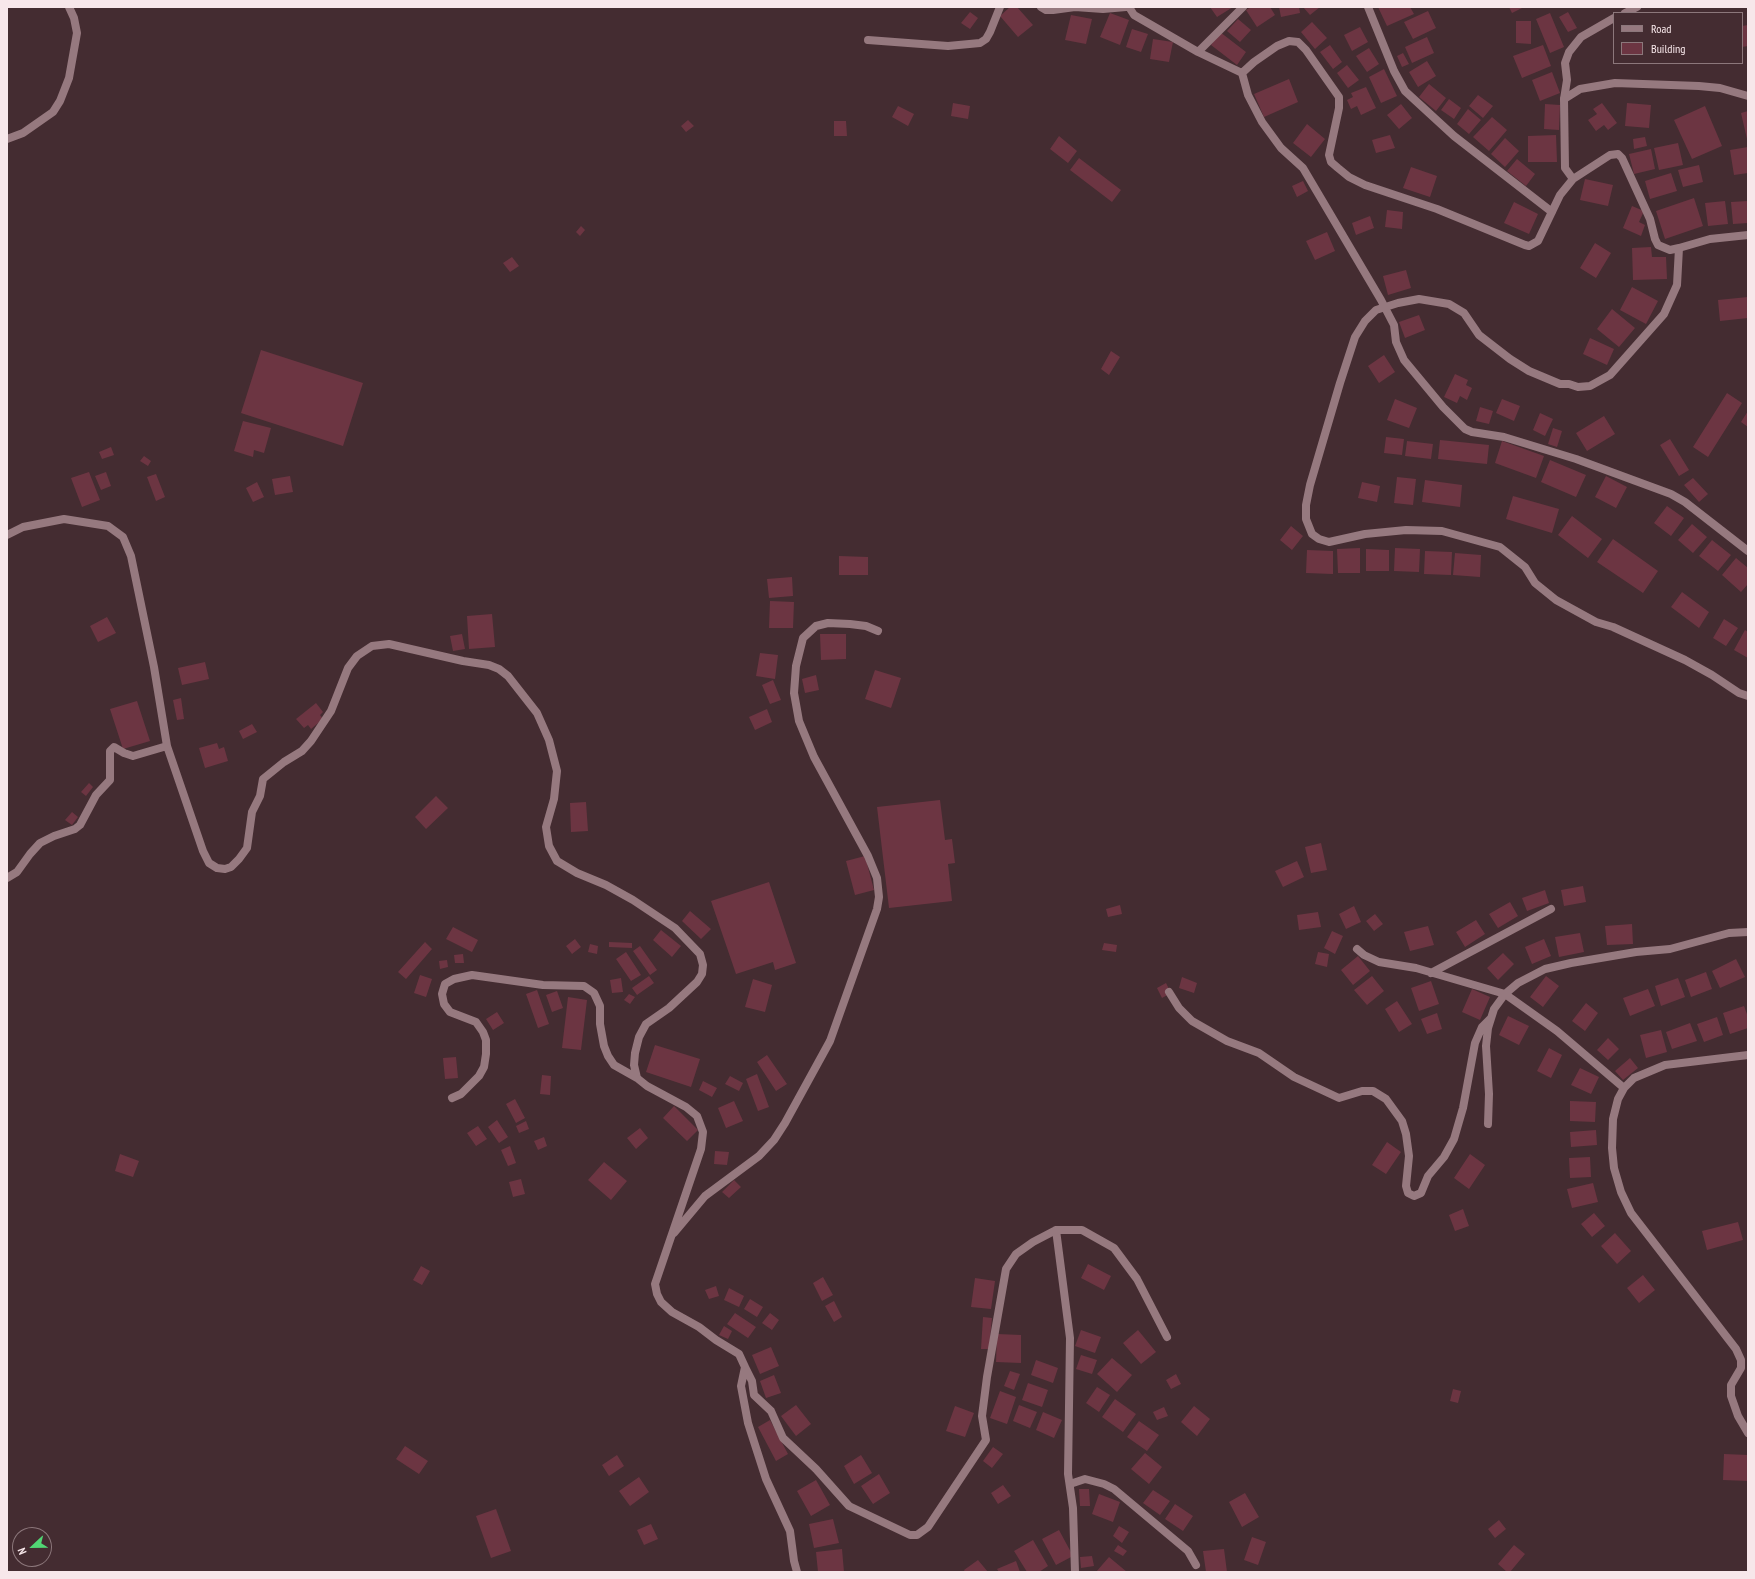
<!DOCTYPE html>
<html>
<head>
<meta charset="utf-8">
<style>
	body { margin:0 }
	#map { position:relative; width:1755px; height:1579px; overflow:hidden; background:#442c31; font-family:"PT Sans Narrow",sans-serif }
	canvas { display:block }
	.frame { position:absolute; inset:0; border:8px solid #f7e7ea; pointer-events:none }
	.legend { position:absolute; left:1613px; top:12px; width:130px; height:52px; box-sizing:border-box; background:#442c31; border:1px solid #8c777b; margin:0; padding:5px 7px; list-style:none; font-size:12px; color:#f7e7ea }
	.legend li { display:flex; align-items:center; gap:8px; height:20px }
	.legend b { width:20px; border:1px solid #8c777b }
	.north { position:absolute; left:12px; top:1527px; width:40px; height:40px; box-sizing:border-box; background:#442c31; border:1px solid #8c777b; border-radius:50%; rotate:248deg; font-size:11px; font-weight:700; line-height:16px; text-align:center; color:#f7e7ea }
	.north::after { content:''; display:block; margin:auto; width:14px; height:18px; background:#51d674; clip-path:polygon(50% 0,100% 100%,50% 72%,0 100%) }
</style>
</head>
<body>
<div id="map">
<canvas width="1755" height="1579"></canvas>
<div class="frame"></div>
<ul class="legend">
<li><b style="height:5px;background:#96797f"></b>Road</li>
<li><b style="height:11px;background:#6c3542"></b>Building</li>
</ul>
<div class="north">N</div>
</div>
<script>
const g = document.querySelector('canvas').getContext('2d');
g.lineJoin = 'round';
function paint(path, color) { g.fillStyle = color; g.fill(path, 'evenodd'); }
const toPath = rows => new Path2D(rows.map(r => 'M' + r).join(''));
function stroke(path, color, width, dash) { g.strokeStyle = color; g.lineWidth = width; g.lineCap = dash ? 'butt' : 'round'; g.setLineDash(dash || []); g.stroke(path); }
paint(toPath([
	[1010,7,1017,7,1033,25,1018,37,1000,16],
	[1210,7,1233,7,1217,17],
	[1251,7,1270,7,1275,15,1257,27,1246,10],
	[1279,7,1299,7,1300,13,1281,17],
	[1303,7,1320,7,1310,15],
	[1378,7,1410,7,1414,14,1387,26],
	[1509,7,1524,7,1512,13],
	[1428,11,1436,28,1413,39,1404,22],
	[970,12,978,18,970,29,961,23],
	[1568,12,1577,28,1568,32,1559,17],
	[1110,13,1129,20,1120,45,1100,37],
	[1550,13,1564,47,1550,53,1536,19],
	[1071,15,1092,19,1086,44,1065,40],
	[1238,19,1251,30,1240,42,1227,31],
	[1516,21,1531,21,1531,44,1516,43],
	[1312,22,1327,38,1315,49,1301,32],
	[1748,25,1748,46,1742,47,1742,26],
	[1360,27,1368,42,1352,51,1344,35],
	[1132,29,1148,34,1141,52,1126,47],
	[1220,32,1246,52,1237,65,1211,45],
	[1427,37,1434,53,1412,63,1405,47],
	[1153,39,1173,42,1169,62,1150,59],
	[1330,45,1342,62,1333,69,1320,52],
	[1543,45,1551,66,1522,78,1513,56],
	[1369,48,1379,64,1367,72,1356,56],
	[1403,53,1409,64,1402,67,1397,56],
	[1427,61,1436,76,1418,87,1409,72],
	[1347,65,1359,80,1348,88,1337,73],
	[1384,69,1397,96,1381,103,1369,77],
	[1552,72,1560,93,1540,101,1532,80],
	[1289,79,1298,102,1264,117,1254,94],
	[1429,84,1446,98,1436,111,1419,97],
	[1366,87,1376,108,1361,115,1357,106,1351,109,1347,100,1353,97,1351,93],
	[1478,95,1493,106,1483,118,1469,106],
	[1449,99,1461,108,1454,119,1441,110],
	[953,103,970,106,968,119,951,116],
	[1602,103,1617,123,1608,130,1604,125,1596,131,1588,120,1597,114,1593,109],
	[1627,103,1651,105,1649,128,1625,126],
	[1401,104,1412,118,1399,129,1387,115],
	[1545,104,1560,105,1559,130,1544,129],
	[898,106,914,114,908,126,892,117],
	[1705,106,1722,146,1692,159,1674,120],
	[1468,109,1481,120,1469,134,1457,124],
	[1748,111,1748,139,1747,139,1741,113],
	[1492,117,1507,130,1489,151,1473,137],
	[688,120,694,126,686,132,681,126],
	[834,121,846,121,847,136,834,136],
	[1307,124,1325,139,1311,157,1293,143],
	[1390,135,1395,148,1376,153,1372,140],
	[1556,135,1557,162,1528,162,1528,136],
	[1059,136,1077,151,1068,163,1050,149],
	[1645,137,1647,146,1634,149,1633,139],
	[1505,138,1519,151,1505,167,1491,154],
	[1678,143,1683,165,1659,170,1654,148],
	[1748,147,1748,173,1734,175,1730,150],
	[1651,149,1655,169,1634,174,1629,154],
	[1079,158,1121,190,1112,202,1070,170],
	[1517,159,1535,174,1526,186,1507,171],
	[1699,165,1703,182,1683,187,1678,170],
	[1411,167,1437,176,1430,197,1403,188],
	[1671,173,1677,191,1650,199,1645,181],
	[1585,179,1613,185,1608,206,1580,200],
	[1303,181,1308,191,1297,197,1292,186],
	[1694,198,1703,226,1665,239,1656,211],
	[1725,201,1728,224,1708,226,1705,203],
	[1748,201,1748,223,1733,224,1731,202],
	[1514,202,1538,214,1529,234,1504,223],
	[1632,206,1644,211,1639,222,1645,225,1641,236,1623,228],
	[1387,210,1403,212,1402,229,1385,227],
	[1370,216,1374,228,1356,235,1352,223],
	[581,226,585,230,580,236,576,232],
	[1327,232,1335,251,1315,260,1306,241],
	[1595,243,1611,253,1596,278,1580,268],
	[1651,247,1652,257,1666,257,1667,279,1633,280,1632,248],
	[512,257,519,266,510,272,503,263],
	[1406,270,1411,288,1388,295,1383,276],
	[1632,287,1658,301,1646,324,1620,310],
	[1748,297,1748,318,1720,321,1718,300],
	[1612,309,1635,328,1619,347,1597,329],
	[1419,315,1425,330,1405,338,1399,322],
	[1590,338,1614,349,1607,365,1583,354],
	[261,350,363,383,343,446,241,413],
	[1111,351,1120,357,1109,375,1101,369],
	[1384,355,1395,372,1379,383,1368,366],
	[1455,374,1468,380,1466,385,1472,388,1467,400,1460,396,1457,403,1444,397],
	[1727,393,1742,403,1708,457,1693,447],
	[1395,399,1417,408,1409,428,1387,420],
	[1502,399,1520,406,1514,421,1496,413],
	[1480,407,1493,411,1489,424,1476,421],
	[1748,411,1748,427,1741,422],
	[1540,413,1553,419,1545,436,1533,430],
	[1604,416,1615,434,1587,451,1576,433],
	[243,421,271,428,264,453,254,450,253,457,234,451],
	[1553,428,1562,431,1557,447,1548,444],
	[1386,437,1404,439,1402,455,1384,453],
	[1670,439,1689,470,1679,476,1660,445],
	[1440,440,1489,445,1487,464,1438,459],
	[1407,441,1433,444,1431,459,1405,456],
	[1502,441,1544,456,1536,478,1495,463],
	[111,447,114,455,102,459,99,452],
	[144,456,151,461,148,466,140,461],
	[1550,460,1586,475,1576,497,1541,482],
	[89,472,100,500,82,507,71,478],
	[106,472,111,486,101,490,95,476],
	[156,474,165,497,156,501,147,477],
	[290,476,293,492,275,495,272,479],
	[1606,476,1627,487,1616,508,1595,497],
	[1397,477,1416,479,1413,505,1394,503],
	[1693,478,1708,494,1699,502,1684,485],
	[1425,480,1462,485,1460,507,1422,502],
	[257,482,264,497,253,502,246,488],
	[1362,482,1380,486,1377,502,1358,498],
	[1513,496,1559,509,1552,533,1506,519],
	[1667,506,1684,518,1671,536,1654,523],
	[1572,516,1602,539,1588,558,1558,535],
	[1692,524,1707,537,1693,553,1678,540],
	[1291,526,1303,536,1292,550,1280,540],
	[1613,539,1658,571,1643,593,1597,562],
	[1712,540,1731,555,1718,571,1699,556],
	[1360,548,1360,573,1338,573,1337,549],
	[1395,548,1420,549,1419,572,1394,571],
	[1366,549,1389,550,1389,571,1366,571],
	[1307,550,1333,551,1333,574,1306,573],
	[1425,551,1452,552,1451,575,1424,574],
	[1455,553,1481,555,1480,577,1453,575],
	[839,556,868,557,868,575,839,575],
	[1736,558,1748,568,1748,584,1741,592,1722,575],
	[792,577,793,596,769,598,767,579],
	[1682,592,1709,612,1699,628,1671,607],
	[770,601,794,602,793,628,769,628],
	[492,614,495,647,469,649,467,616],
	[107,617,116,633,98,642,90,626],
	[1724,619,1738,628,1726,646,1713,638],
	[1745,630,1748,632,1748,658,1734,650],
	[462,634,465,649,453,651,450,636],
	[820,634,846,634,846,659,821,660],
	[760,653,778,655,775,679,756,676],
	[205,662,209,679,182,685,178,668],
	[875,670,901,678,891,708,865,699],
	[816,675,819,690,805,693,802,679],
	[773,680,781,700,770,704,762,685],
	[181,698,184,719,177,720,173,700],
	[137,701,150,741,123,749,110,709],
	[316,703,323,712,320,715,323,719,311,729,308,725,304,728,296,719],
	[767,709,772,722,755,730,749,717],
	[252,724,257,732,243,739,239,731],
	[217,743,219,749,224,747,228,761,205,768,199,748],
	[89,783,93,787,86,796,81,792],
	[436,796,448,808,426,829,415,817],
	[940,800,945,840,952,839,955,863,948,864,952,901,889,908,877,807],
	[586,802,588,831,571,832,570,803],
	[72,812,78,817,72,825,65,820],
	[1321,843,1327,870,1311,873,1305,847],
	[865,856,874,890,855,895,846,861],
	[1297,861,1304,877,1283,887,1275,871],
	[769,882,796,963,775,970,773,962,736,974,711,901],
	[1583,886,1586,902,1564,906,1561,890],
	[1545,890,1549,903,1527,911,1522,898],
	[1510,902,1518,916,1498,928,1489,914],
	[1120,905,1122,914,1108,917,1106,909],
	[1354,906,1361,922,1346,929,1339,914],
	[690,911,711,929,701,939,682,921],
	[1318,912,1321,927,1299,930,1297,915],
	[1375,914,1383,924,1374,931,1366,921],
	[1476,920,1485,934,1465,947,1456,932],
	[1632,924,1633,944,1607,945,1605,926],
	[1428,926,1434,945,1410,951,1404,932],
	[453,927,478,940,472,952,446,939],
	[661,930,681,946,672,957,653,940],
	[1332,931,1343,936,1335,954,1324,948],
	[1580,933,1584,952,1559,957,1555,937],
	[575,939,581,947,572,954,566,946],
	[1544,939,1551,956,1532,964,1525,947],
	[425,942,432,949,406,979,398,972],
	[609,942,632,943,632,948,609,947],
	[1104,943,1117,945,1116,952,1102,950],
	[590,944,598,946,597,954,588,952],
	[640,946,657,970,650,975,633,951],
	[626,952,641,975,631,981,616,959],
	[1318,952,1329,954,1327,967,1315,964],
	[1503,953,1514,964,1498,980,1487,968],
	[463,954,464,963,455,963,454,955],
	[1358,956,1370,971,1353,985,1341,970],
	[1736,959,1745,977,1720,988,1712,971],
	[447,960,448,967,440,969,439,961],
	[1706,972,1712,989,1691,997,1685,980],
	[420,975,432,979,426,997,414,993],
	[649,976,654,983,637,995,632,988],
	[1372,976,1384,991,1367,1005,1354,990],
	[1546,976,1559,986,1543,1007,1530,997],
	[1182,977,1197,983,1194,993,1179,988],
	[621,978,623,992,612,993,610,980],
	[1678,978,1685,997,1661,1006,1655,986],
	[753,979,772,985,765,1012,745,1007],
	[1431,981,1439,1004,1419,1011,1411,988],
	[1166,983,1171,993,1162,998,1157,988],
	[1472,989,1490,997,1480,1020,1462,1012],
	[1648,989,1655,1006,1630,1016,1623,998],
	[537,990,549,1024,538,1028,526,994],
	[557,991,563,1008,552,1012,546,995],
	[629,994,635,997,630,1004,624,1000],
	[568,997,587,1000,581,1050,562,1048],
	[1397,1001,1412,1024,1399,1032,1385,1009],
	[1586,1003,1598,1013,1585,1031,1572,1021],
	[1744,1006,1748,1017,1748,1028,1730,1034,1723,1013],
	[497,1012,504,1023,493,1030,486,1019],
	[1437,1013,1442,1029,1427,1034,1421,1019],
	[1508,1016,1529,1026,1519,1045,1499,1035],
	[1717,1017,1723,1035,1704,1042,1697,1024],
	[1690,1023,1697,1041,1672,1049,1666,1032],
	[1661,1030,1667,1052,1646,1058,1640,1035],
	[1608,1038,1619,1049,1608,1060,1597,1050],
	[655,1045,700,1059,691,1087,646,1072],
	[1549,1048,1562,1055,1551,1078,1537,1071],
	[767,1055,787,1084,776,1091,757,1062],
	[456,1057,458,1078,445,1079,443,1058],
	[1630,1058,1638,1068,1623,1080,1615,1071],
	[1580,1068,1599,1077,1591,1094,1571,1085],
	[757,1074,769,1107,758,1111,746,1079],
	[542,1075,551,1076,550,1095,540,1094],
	[730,1076,743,1083,739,1091,725,1084],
	[703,1081,717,1088,712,1097,699,1090],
	[515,1099,525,1118,516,1123,506,1104],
	[734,1101,743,1121,726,1128,718,1108],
	[1570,1101,1596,1102,1595,1122,1570,1121],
	[674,1106,698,1130,687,1141,663,1118],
	[497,1120,508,1137,499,1143,488,1127],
	[526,1121,529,1129,519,1133,516,1126],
	[478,1126,487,1139,476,1146,467,1133],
	[640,1128,648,1138,636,1149,627,1138],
	[1596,1130,1597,1145,1571,1147,1570,1132],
	[544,1137,547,1146,538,1150,534,1141],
	[1387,1142,1401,1152,1386,1174,1372,1165],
	[510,1146,516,1163,508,1166,501,1150],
	[715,1151,729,1152,727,1165,714,1164],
	[120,1154,139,1161,133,1177,115,1171],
	[1470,1154,1485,1165,1469,1189,1454,1178],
	[1590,1157,1591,1177,1570,1178,1569,1158],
	[604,1162,627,1181,611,1200,588,1180],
	[521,1179,525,1194,513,1197,509,1182],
	[734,1180,741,1187,729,1198,722,1192],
	[1593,1183,1598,1202,1572,1208,1567,1189],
	[1463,1209,1469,1226,1455,1231,1449,1215],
	[1594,1213,1605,1226,1592,1237,1581,1224],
	[1738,1222,1743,1240,1707,1250,1702,1231],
	[1615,1233,1631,1251,1617,1264,1601,1246],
	[1088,1264,1111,1276,1104,1290,1081,1278],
	[421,1266,430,1271,422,1285,413,1280],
	[1643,1275,1655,1290,1639,1303,1627,1288],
	[823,1277,833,1295,822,1301,813,1283],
	[975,1278,995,1281,991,1309,971,1307],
	[716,1286,719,1296,709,1299,705,1290],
	[729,1288,744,1296,739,1307,724,1300],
	[750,1299,763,1307,757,1317,744,1309],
	[834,1301,842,1317,834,1322,825,1306],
	[735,1313,756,1327,748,1338,727,1324],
	[770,1313,779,1320,772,1330,762,1323],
	[983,1317,992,1318,989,1349,981,1349],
	[724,1326,732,1331,728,1339,719,1335],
	[1081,1330,1101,1337,1095,1353,1075,1346],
	[1138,1330,1156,1352,1141,1364,1123,1343],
	[997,1334,1021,1335,1021,1363,996,1362],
	[771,1347,779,1366,760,1374,752,1355],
	[1081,1355,1097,1360,1092,1374,1076,1369],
	[1112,1358,1132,1375,1117,1392,1097,1374],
	[1036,1360,1058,1368,1053,1383,1031,1375],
	[1010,1371,1020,1374,1014,1390,1004,1386],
	[1176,1374,1181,1384,1171,1389,1166,1380],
	[774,1375,781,1393,766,1398,760,1381],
	[1028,1383,1048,1390,1042,1407,1022,1400],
	[1097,1387,1110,1395,1099,1412,1086,1403],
	[1453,1389,1461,1391,1458,1403,1450,1401],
	[1000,1391,1016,1397,1007,1424,990,1418],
	[1115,1399,1136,1414,1123,1432,1102,1417],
	[796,1405,811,1424,796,1436,781,1416],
	[1019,1405,1037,1412,1030,1428,1013,1421],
	[955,1406,974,1413,965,1437,946,1431],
	[1194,1406,1210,1419,1197,1436,1181,1422],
	[1164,1407,1168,1416,1157,1420,1153,1412],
	[1043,1412,1062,1420,1054,1438,1036,1430],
	[770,1420,788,1454,776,1461,758,1427],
	[1139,1421,1159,1435,1147,1451,1127,1437],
	[405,1446,428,1461,419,1474,396,1459],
	[993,1447,1003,1454,992,1468,983,1461],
	[1145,1453,1162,1467,1149,1484,1131,1469],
	[1724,1454,1748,1455,1748,1481,1723,1480],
	[617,1455,624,1466,609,1476,602,1465],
	[861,1455,872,1473,854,1484,844,1466],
	[879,1474,890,1493,873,1504,861,1486],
	[639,1477,649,1492,630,1506,619,1491],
	[816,1480,830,1505,811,1516,797,1491],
	[1003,1485,1011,1496,998,1504,991,1493],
	[1079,1489,1089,1489,1090,1506,1080,1506],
	[1153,1490,1170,1501,1160,1515,1143,1503],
	[1245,1493,1259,1517,1242,1527,1229,1502],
	[1099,1494,1120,1502,1113,1522,1092,1514],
	[1175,1504,1193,1516,1183,1531,1165,1519],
	[496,1509,511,1551,491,1558,476,1516],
	[833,1519,839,1543,814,1548,809,1524],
	[1499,1520,1506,1529,1495,1538,1488,1529],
	[651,1524,658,1539,644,1545,637,1530],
	[1119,1526,1129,1532,1122,1543,1113,1536],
	[1059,1530,1073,1556,1056,1565,1042,1539],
	[1252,1537,1266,1542,1258,1565,1244,1560],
	[1033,1540,1048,1566,1039,1572,1027,1572,1014,1551],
	[1118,1545,1127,1551,1123,1556,1114,1551],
	[1514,1545,1525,1554,1510,1572,1507,1572,1498,1564],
	[842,1549,844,1572,818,1572,816,1552],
	[1224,1549,1227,1572,1206,1572,1203,1551],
	[1092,1556,1094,1566,1081,1568,1080,1557],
	[1109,1557,1127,1572,1096,1572],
	[978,1560,988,1572,965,1572,964,1570],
	[1016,1561,1020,1572,999,1572,997,1569]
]), '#6c3542');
stroke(toPath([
	[1625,13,1637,7],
	[1564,99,1567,80,1565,63,1569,52,1581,37,1614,18]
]), '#96797f', 8);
stroke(toPath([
	[1041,7,1046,10,1053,10,1075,7,1103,9,1126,7],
	[1129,7,1134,15,1198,52,1242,73,1248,95,1262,122,1281,148,1303,168,1381,300,1394,325,1396,342,1404,360,1443,407,1465,429,1472,432,1504,437,1576,459,1671,494,1685,502,1748,551],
	[1368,7,1394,71,1405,91,1454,136,1552,212],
	[868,40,948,46,980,43,986,39,990,32,1000,7],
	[1198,52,1243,7],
	[1242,73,1254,62,1277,46,1289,41,1298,42,1306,50,1339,97,1339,108,1329,155,1331,162,1338,168,1349,177,1365,185,1437,209,1525,245,1529,246,1538,241,1560,195,1573,179,1610,155,1618,154,1622,158,1650,219,1655,239,1658,245,1670,250,1679,248],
	[7,139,23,133,53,112,60,101,69,78,77,33,74,18,69,7],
	[1573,179,1565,168,1564,99,1580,89,1615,83,1699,86,1720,88,1748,96],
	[1748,235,1710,239,1679,248,1677,285,1664,314,1610,375,1590,386,1578,387,1569,384,1560,384,1529,371,1510,359,1479,335,1464,313,1449,304,1419,299,1398,303,1376,310,1365,321,1355,337,1340,383,1310,485,1306,505,1306,519,1312,534,1319,539,1329,542,1365,534,1406,530,1442,531,1500,547,1525,567,1535,583,1556,600,1596,622,1613,627,1685,660,1712,675,1739,693,1748,696],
	[7,535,23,527,64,519,108,526,123,537,131,556,154,667,167,746,203,851,209,863,217,868,225,869,231,867,239,859,247,848,252,812,260,796,263,779,284,762,302,751,311,741,331,711,348,668,357,656,372,646,389,644,463,661,489,665,499,669,508,676,537,713,549,740,557,771,554,799,546,827,549,846,557,861,577,873,606,885,633,900,675,928,700,954,703,965,702,974,697,982,669,1008,646,1024,639,1037,635,1053,634,1065,637,1078,647,1086,686,1107,697,1116,703,1132,701,1149,655,1284,657,1294,661,1302,672,1312,699,1327,716,1340,739,1354,745,1367,741,1386,748,1423,766,1479,790,1531,794,1561,797,1572],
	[7,878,17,872,30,854,40,843,54,836,75,829,80,825,96,795,110,780,110,751,114,747,124,753,133,756,167,746],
	[1357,949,1364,955,1379,962,1416,968,1505,994,1557,1031,1624,1088],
	[1431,973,1551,909],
	[1169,992,1179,1008,1192,1021,1227,1041,1259,1053,1294,1077,1339,1098,1362,1091,1373,1091,1386,1099,1402,1121,1406,1134,1409,1156,1406,1186,1408,1193,1414,1196,1421,1193,1428,1176,1444,1157,1454,1139,1463,1108,1475,1043,1482,1027,1490,1019],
	[1748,1055,1665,1065,1634,1078,1624,1088,1618,1099,1613,1119,1612,1148,1614,1168,1621,1192,1631,1213,1736,1349,1741,1360,1741,1368,1731,1385,1731,1396,1738,1416,1748,1433],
	[452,1098,461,1094,479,1076,484,1067,486,1054,486,1040,483,1032,476,1022,450,1012,444,1004,442,994,445,984,454,979,472,975,543,985,584,986,594,993,600,1006,600,1024,604,1046,608,1056,614,1065,637,1078],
	[1488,1124,1489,1094,1486,1046,1488,1028,1494,1009,1505,994,1518,983,1545,969,1571,963,1636,952,1670,949,1729,933,1748,932],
	[1056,1230,1070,1338,1068,1474,1073,1508,1075,1572],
	[674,1233,705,1196,759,1156,774,1140,785,1123,830,1041,877,909,879,897,877,878,868,856,814,757,799,721,794,693,796,666,803,638,816,626,828,623,850,624,866,626,878,631],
	[745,1367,752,1381,754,1395,771,1411,783,1438,816,1469,849,1506,910,1535,917,1535,928,1527,986,1440,982,1416,987,1377,1006,1269,1016,1254,1033,1242,1056,1230,1082,1230,1114,1248,1137,1279,1167,1337],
	[1070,1484,1085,1479,1104,1484,1114,1489,1188,1551,1196,1565]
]), '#96797f', 8);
</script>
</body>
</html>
